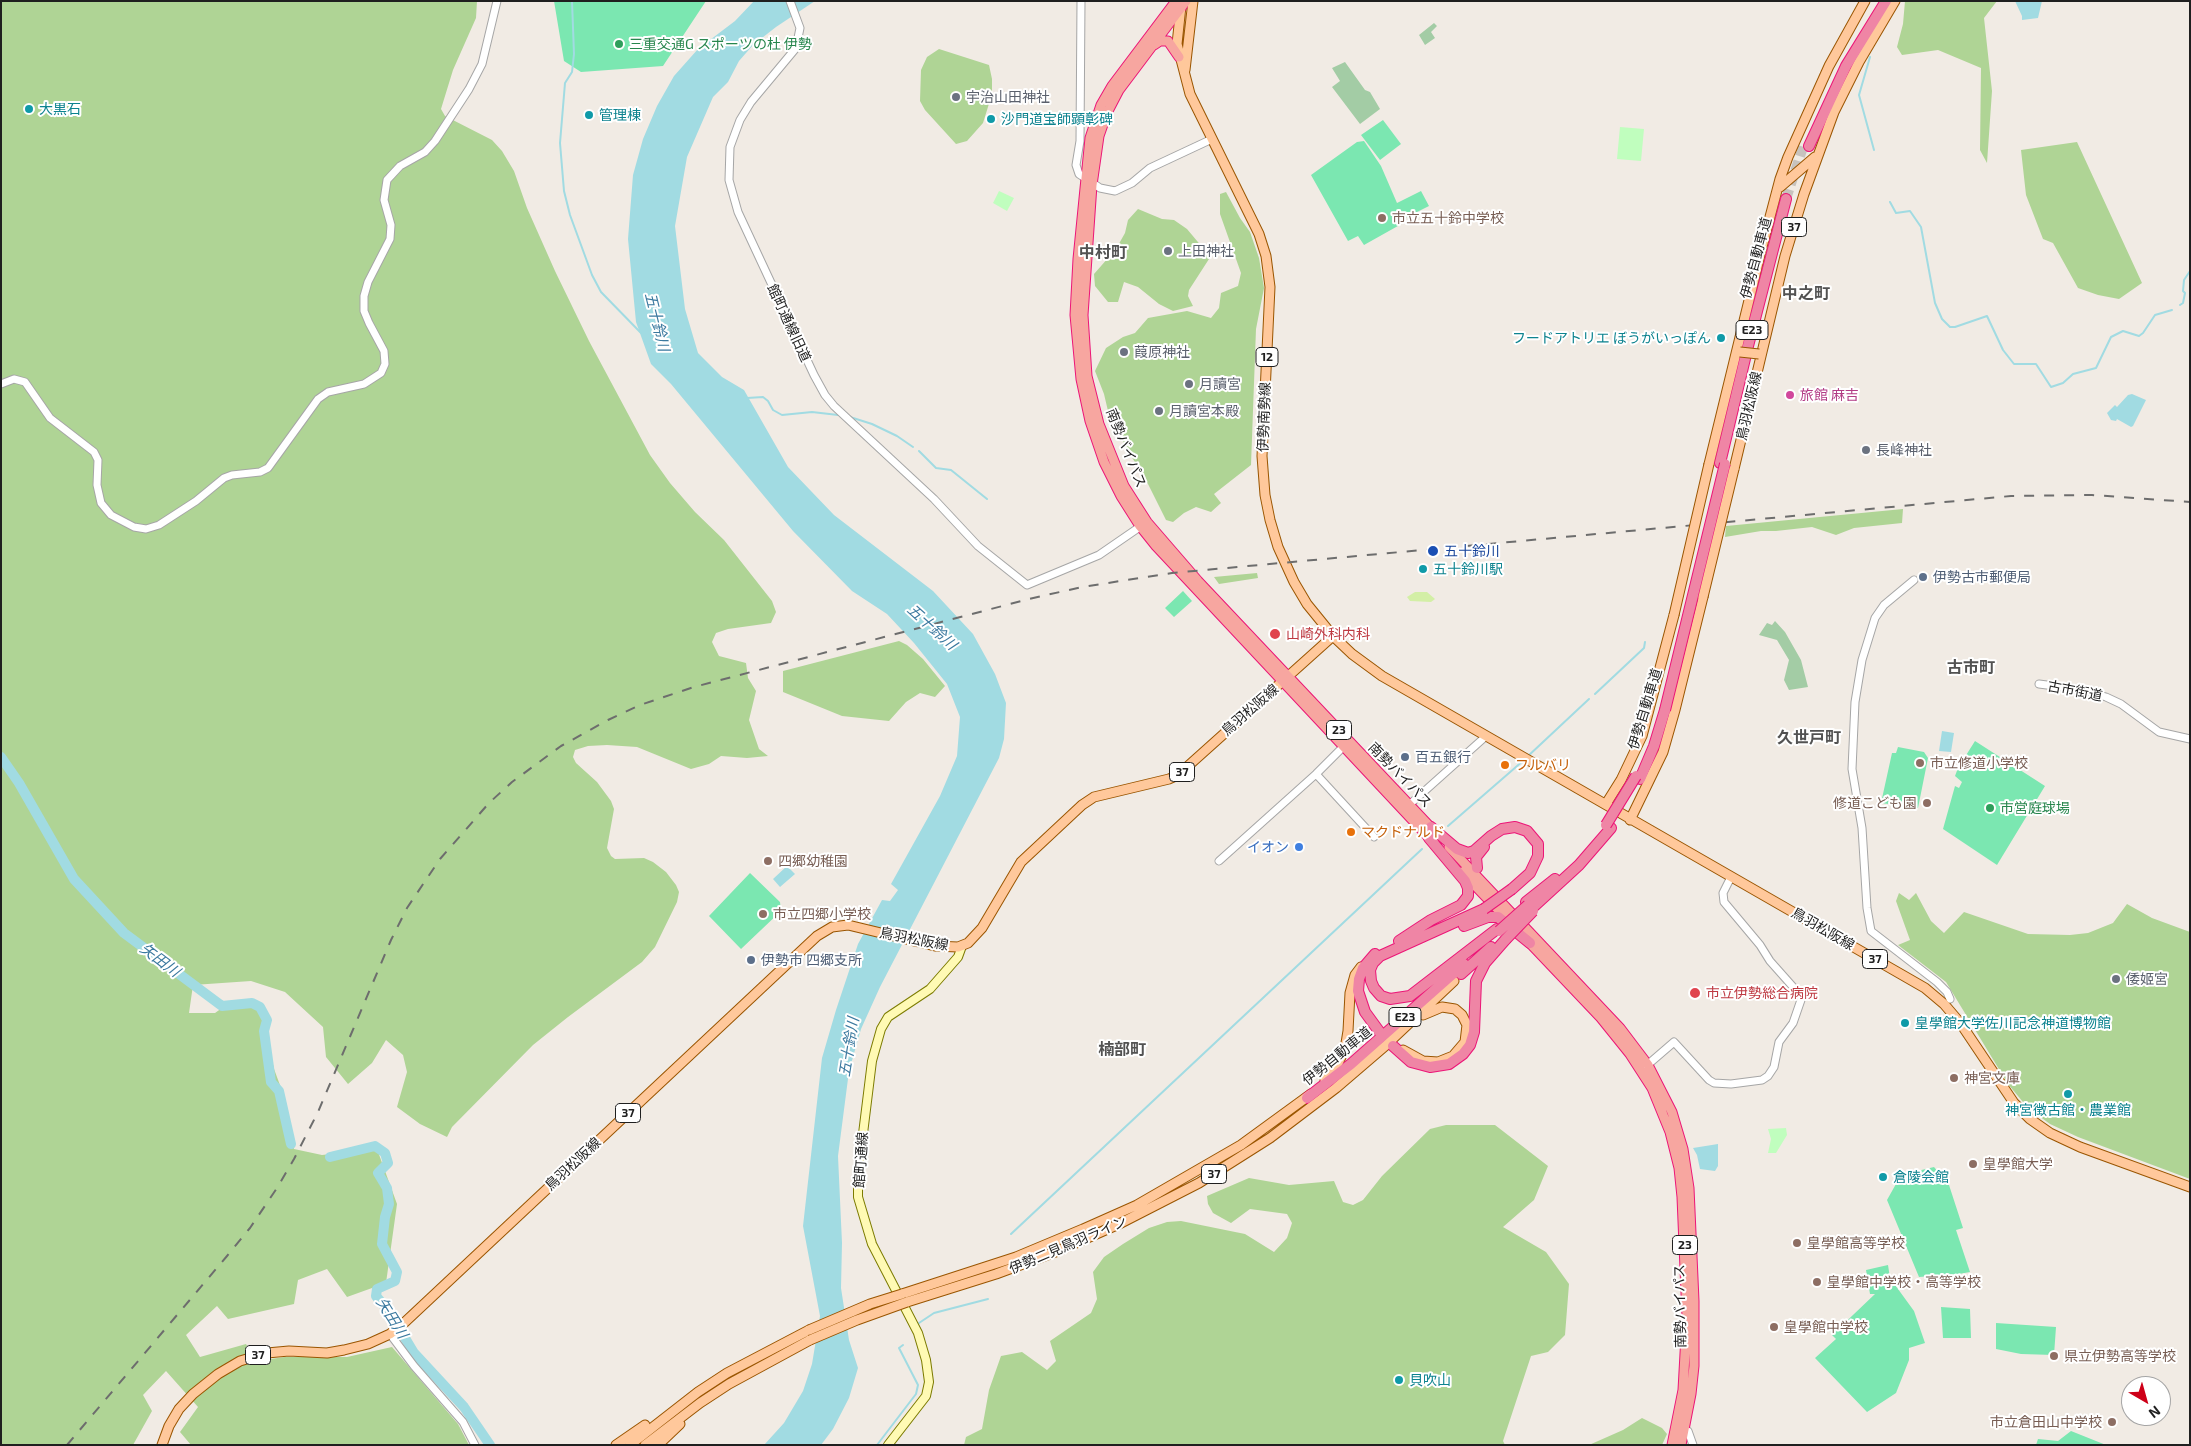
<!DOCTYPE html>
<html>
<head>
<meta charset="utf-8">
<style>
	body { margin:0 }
	#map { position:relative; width:2191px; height:1446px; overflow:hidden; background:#f1ebe4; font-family:"Exo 2",sans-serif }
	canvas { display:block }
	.frame { position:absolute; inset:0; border:2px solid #1f1f1f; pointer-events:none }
	.north { position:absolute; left:2121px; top:1376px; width:50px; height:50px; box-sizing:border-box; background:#fff; border:1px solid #a5a5a5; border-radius:50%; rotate:142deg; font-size:14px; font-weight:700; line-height:20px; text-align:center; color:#1f1f1f }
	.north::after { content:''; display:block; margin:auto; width:18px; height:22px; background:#ce0018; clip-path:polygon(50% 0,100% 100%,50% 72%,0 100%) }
</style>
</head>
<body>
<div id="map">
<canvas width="2191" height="1446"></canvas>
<div class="frame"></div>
<div class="north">N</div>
</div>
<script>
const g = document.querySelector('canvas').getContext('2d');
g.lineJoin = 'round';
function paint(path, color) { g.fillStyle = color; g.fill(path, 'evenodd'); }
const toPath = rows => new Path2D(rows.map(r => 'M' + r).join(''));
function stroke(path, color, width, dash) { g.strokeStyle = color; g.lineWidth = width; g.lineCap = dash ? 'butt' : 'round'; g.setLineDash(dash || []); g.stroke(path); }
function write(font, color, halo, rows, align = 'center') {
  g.font = font + ' "Exo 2","Noto Sans JP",sans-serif'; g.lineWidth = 4; g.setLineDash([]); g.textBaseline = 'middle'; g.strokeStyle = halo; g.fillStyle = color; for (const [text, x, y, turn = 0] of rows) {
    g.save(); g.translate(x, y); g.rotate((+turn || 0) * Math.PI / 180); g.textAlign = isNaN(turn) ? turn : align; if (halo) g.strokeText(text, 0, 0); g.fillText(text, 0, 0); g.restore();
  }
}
paint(toPath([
	[1415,592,1427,592,1435,599,1431,602,1410,601,1407,597]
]), '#d3efa6');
paint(toPath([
	[1,1,477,1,476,18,453,70,441,109,445,116,492,140,502,151,514,171,527,208,555,271,589,341,650,455,670,483,695,512,724,540,772,601,776,612,771,623,728,629,716,633,712,642,719,656,746,663,748,678,756,691,749,720,759,749,768,756,747,758,721,756,709,764,691,769,637,747,607,745,588,746,575,750,573,757,576,763,597,782,611,801,614,809,607,848,611,856,615,859,644,858,653,862,666,872,676,885,679,892,677,902,655,947,642,962,568,1017,533,1045,452,1127,447,1137,420,1124,397,1107,407,1072,403,1055,386,1040,372,1063,348,1084,326,1057,323,1027,285,992,251,981,193,985,189,1013,215,1013,222,1008,261,1003,268,1015,268,1040,274,1069,284,1096,294,1149,322,1155,377,1149,397,1204,386,1283,347,1297,327,1269,298,1280,294,1304,228,1319,217,1306,186,1335,200,1357,246,1344,256,1361,285,1357,347,1357,392,1347,458,1424,469,1445,191,1445,180,1432,198,1407,166,1371,143,1395,152,1411,133,1445,1,1445],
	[1905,1,1997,1,1984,18,1992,91,1987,163,1980,150,1981,68,1938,50,1902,55,1897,47,1903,24],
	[939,49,989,65,992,79,992,94,983,123,967,141,956,144,925,110,920,101,921,70,927,57],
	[2077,142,2142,283,2119,299,2098,295,2078,288,2053,243,2043,239,2026,195,2021,150],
	[1226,192,1240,218,1250,232,1259,258,1264,288,1256,329,1251,465,1214,494,1221,503,1211,512,1196,507,1184,513,1173,522,1166,520,1148,484,1127,449,1108,411,1104,394,1095,371,1106,348,1123,337,1135,333,1148,318,1187,311,1211,318,1219,308,1221,293,1238,286,1241,273,1220,214,1220,194],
	[1138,209,1162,219,1174,220,1187,229,1208,254,1209,259,1189,290,1188,296,1193,306,1173,311,1159,304,1138,287,1124,282,1118,302,1108,302,1095,286,1094,274,1116,249,1125,233,1128,220],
	[1903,509,1902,523,1854,528,1836,535,1812,527,1776,531,1761,531,1725,537,1726,526],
	[1257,573,1258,578,1219,584,1214,577],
	[899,641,907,645,923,659,945,686,935,697,920,693,906,702,889,721,842,716,783,692,783,671],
	[1899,893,1909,900,1916,893,1931,921,1944,933,1964,912,2028,934,2070,935,2088,933,2113,923,2127,904,2152,918,2190,932,2190,1179,2078,1137,2050,1124,2028,1108,2008,1084,1946,982,1898,945,1910,940,1896,901],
	[1446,1125,1495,1125,1548,1166,1534,1200,1503,1227,1546,1252,1569,1284,1565,1335,1548,1352,1531,1356,1503,1441,1505,1445,964,1445,966,1437,982,1429,989,1390,1001,1356,1022,1352,1047,1370,1056,1361,1050,1341,1091,1313,1097,1299,1093,1272,1104,1257,1123,1244,1149,1228,1167,1222,1181,1221,1245,1234,1274,1252,1287,1238,1292,1223,1287,1214,1250,1209,1231,1223,1213,1213,1208,1204,1207,1196,1249,1178,1289,1185,1334,1181,1343,1202,1353,1205,1363,1200,1382,1176,1430,1129],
	[1642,1418,1662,1428,1667,1434,1662,1445,1589,1445,1623,1430]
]), '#afd495');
paint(toPath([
	[1434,23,1437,26,1431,32,1435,38,1425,45,1419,35],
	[1345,62,1365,90,1370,92,1380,109,1360,124,1332,87,1340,81,1332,68],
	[1775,621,1785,632,1801,660,1808,687,1789,690,1784,680,1789,660,1777,640,1759,635,1767,623,1772,625]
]), '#a3cca5');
paint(toPath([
	[1620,127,1644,129,1641,161,1617,159],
	[999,191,1014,198,1007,211,993,203],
	[1786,1128,1787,1135,1776,1153,1768,1153,1771,1139,1768,1129]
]), '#c0febe');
paint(toPath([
	[554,1,706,1,663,66,581,72,564,61],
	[1383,120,1401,144,1380,160,1361,135],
	[1364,141,1381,166,1397,203,1421,191,1429,206,1405,218,1400,210,1405,222,1364,245,1358,236,1348,241,1311,175,1357,142],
	[1183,591,1192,601,1174,617,1165,608],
	[1975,741,2045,786,1997,865,1943,829,1955,786,1959,788,1962,782,1955,776,1958,768],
	[1898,747,1924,752,1928,758,1918,808,1881,803,1892,753,1896,753],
	[750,873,780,902,781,911,741,949,709,916],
	[1934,1167,1949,1185,1963,1228,1956,1230,1970,1272,1959,1274,1919,1277,1887,1200,1901,1175],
	[1888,1265,1890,1278,1914,1311,1925,1343,1909,1348,1909,1360,1896,1393,1867,1412,1815,1358,1836,1339,1832,1335,1875,1294,1870,1294,1866,1270],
	[1941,1307,1970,1309,1971,1338,1943,1338],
	[1996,1323,2056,1327,2054,1355,2021,1354,1996,1349],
	[2071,1431,2106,1445,2036,1445,2038,1439,2058,1441]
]), '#7be7b1');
paint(toPath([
	[754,1,815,1,776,27,753,45,739,61,728,82,713,97,687,157,675,226,685,309,698,353,722,377,744,390,788,467,834,515,933,591,973,634,995,674,1006,703,1004,739,999,758,880,987,861,1029,849,1071,838,1156,842,1243,841,1288,849,1340,858,1368,849,1398,833,1429,821,1445,764,1445,784,1423,803,1391,812,1364,820,1316,803,1226,822,1058,836,1010,858,944,882,900,890,901,898,890,891,884,940,796,957,756,960,717,947,684,914,643,887,614,852,591,793,531,671,384,651,364,636,322,628,239,633,175,643,139,657,106,674,76,698,49,735,21],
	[2015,1,2042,1,2038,18,2022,20,2022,16],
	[2132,394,2146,400,2133,426,2131,427,2117,419,2116,421,2111,420,2107,413,2115,405,2117,407,2128,395],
	[1942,731,1954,733,1951,752,1939,751],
	[787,866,795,874,780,887,773,879],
	[1718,1144,1718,1166,1715,1171,1700,1169,1697,1155,1693,1148]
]), '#a1dbe2');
stroke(toPath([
	[572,1,574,54,572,72,565,83,560,143,564,191,570,215,592,275,601,292,641,333],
	[912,1,922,1],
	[1870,57,1859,95,1874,150],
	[1890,202,1896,213,1910,211,1921,227,1935,303,1942,319,1950,327,1955,327,1987,316,2003,350,2014,364,2036,364,2051,387,2063,383,2073,374,2096,368,2111,337,2123,331,2139,336,2143,333,2155,315,2172,310],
	[2180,305,2183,303,2185,293,2183,291,2184,280,2190,271],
	[747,398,763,397,768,401,773,410,782,415,812,412,838,415],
	[850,417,872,424,897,436,913,447],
	[919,451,936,468,951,470,987,499],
	[1595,694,1644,648,1645,642],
	[1527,757,1589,699],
	[1448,826,1524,760],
	[1011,1234,1422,849],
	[919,1323,934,1313,988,1299],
	[877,1445,916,1394,918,1385,899,1348,903,1345]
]), '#a1dbe2', 2);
stroke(toPath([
	[1,757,19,783,74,879,124,933,222,1006,252,1003,260,1007,267,1020,264,1031,271,1082,279,1091,291,1144],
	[330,1157,375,1146,385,1153,388,1163,378,1173,387,1188,389,1204,385,1217,382,1244,397,1272,395,1281,377,1289,376,1296,390,1313,414,1353,464,1407,490,1445]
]), '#a1dbe2', 10);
stroke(toPath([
	[1786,199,1804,144]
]), '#c7c2bd', 10, [10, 5]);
const tertiary = toPath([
	[790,1,800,28,796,48,751,102,740,120,730,147,729,180,738,212,814,375,825,395,834,406,934,499,978,546,1027,585,1099,555,1144,524],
	[1081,1,1080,141,1076,165,1079,174,1100,188,1115,191,1132,183,1150,168,1212,139],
	[1,384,14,379,25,382,50,418,94,452,98,460,97,485,101,503,111,515,134,527,146,529,159,525,196,501,224,478,232,475,260,472,268,468,318,399,328,392,364,384,381,373,385,364,384,351,369,323,364,311,364,296,368,282,390,239,391,225,384,200,387,180,400,166,425,152,435,141,469,89,482,64,497,1],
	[1914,580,1884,605,1875,618,1862,660,1855,702,1852,769,1862,828,1867,908,1871,931,1937,982,1947,992,1950,999],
	[2039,684,2078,689,2106,697,2121,704,2159,732,2190,739],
	[1316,774,1374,837],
	[1409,805,1485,737],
	[1219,861,1316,774,1343,747],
	[1645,1067,1674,1042,1709,1080,1714,1083,1731,1084,1762,1080,1768,1076,1774,1067,1779,1042,1793,1023,1802,997,1770,961,1760,945,1724,902,1723,893,1731,877],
	[390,1334,414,1366,463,1422,475,1445],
	[1681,1429,1688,1431,1693,1445]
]);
const secondary = toPath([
	[888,1445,926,1396,929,1382,926,1360,918,1333,872,1244,858,1197,858,1174,872,1061,881,1029,888,1017,930,989,958,957,962,946]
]);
const primary = toPath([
	[1181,6,1177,44,1190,94,1259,234,1266,256,1270,287,1262,456,1265,495,1270,520,1278,547,1294,582,1307,604,1333,636,1352,654,1382,676,1925,988,1944,1004,1961,1024,2014,1103,2030,1119,2050,1133,2080,1147,2190,1187],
	[1185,70,1193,1],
	[1780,187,1815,157],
	[1709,464,1761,251,1780,179,1788,157,1829,66,1865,1],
	[1734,469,1785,256,1804,194,1834,112,1859,62,1895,1],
	[1606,804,1621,780,1642,736,1674,615],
	[1630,820,1663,752,1675,710,1703,597],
	[1403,1050,1423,1061,1438,1062,1453,1056,1465,1042,1467,1025,1462,1015,1455,1009,1442,1007,1423,1015],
	[1325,1080,1336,1067,1345,1049,1348,1031,1350,993,1355,975,1361,967],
	[902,1294,1016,1257,1083,1229,1137,1205,1241,1145,1311,1094],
	[907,1302,996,1274,1058,1251,1117,1225,1199,1183,1270,1138,1336,1088,1385,1046,1454,981],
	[162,1445,169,1426,179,1409,193,1394,218,1374,240,1361,267,1353,289,1351,327,1353,344,1350,368,1344,390,1334,405,1322,817,936,832,927,848,925,935,946,958,947,968,943,982,928,1021,862,1082,805,1094,797,1169,779,1178,775,1333,636],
	[616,1445,645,1425],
	[630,1445,698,1392,727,1373,809,1330],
	[645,1445,700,1403,729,1384,810,1340],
	[658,1445,680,1424]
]);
const trunk = toPath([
	[1176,1,1112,86,1101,105,1090,138,1078,259,1075,315,1081,379,1090,421,1104,462,1121,496,1140,526,1156,546,1434,843],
	[1186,1,1119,90,1107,113,1099,136,1092,185,1083,315,1087,376,1099,424,1124,486,1147,522,1198,581,1435,832],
	[1154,45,1160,41,1168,41,1179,57],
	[1449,847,1620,1028,1648,1065,1672,1112,1683,1149,1689,1188,1694,1301,1694,1366,1691,1394,1681,1445],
	[1462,872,1508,920],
	[1526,939,1601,1018,1630,1054,1652,1088,1670,1132,1679,1168,1682,1197,1687,1317,1683,1390,1672,1445]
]);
const motorway = toPath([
	[1809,146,1846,66,1886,1],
	[1720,463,1748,346,1786,199],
	[1640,779,1654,746,1665,710],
	[1431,827,1457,849,1468,853,1474,851,1491,836,1502,829,1515,827,1527,831,1538,844,1538,856,1530,873,1512,889],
	[1477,868,1476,857,1484,847],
	[1526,902,1555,879],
	[1484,909,1380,956,1373,963,1370,970,1371,981,1374,988,1381,996,1390,999,1410,996,1497,929],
	[1531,909,1579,865,1611,828],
	[1464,926,1488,917,1498,917,1530,943],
	[1399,941,1431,920,1461,905,1468,896,1468,888,1465,881,1429,838],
	[1375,954,1363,968,1359,979,1358,991,1365,1012,1381,1034],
	[1461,974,1491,947],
	[1393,1046,1411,1062,1430,1067,1449,1064,1463,1054,1470,1045,1474,1032,1476,981,1485,963,1506,939],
	[1307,1098,1351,1064,1464,964]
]);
stroke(tertiary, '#a6a6a6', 9);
stroke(secondary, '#7c7b00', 10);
stroke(primary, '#9a5500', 11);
stroke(trunk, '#ec1577', 11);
stroke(motorway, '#ec1577', 12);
stroke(tertiary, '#fff', 7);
stroke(secondary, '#fffab4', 8);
stroke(primary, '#ffc89b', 9);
stroke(trunk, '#f7a6a0', 9);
stroke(motorway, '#ef85a5', 10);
stroke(toPath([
	[67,1445,227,1256,250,1228,277,1188,294,1159,318,1112,391,940,407,908,440,859,489,803,512,782,561,746,608,720,640,705,694,687,1029,599,1082,587,1172,573,2011,496,2092,495,2190,502]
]), '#6d6d6d', 2, [10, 10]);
const primaryBridge = toPath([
	[1740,352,1759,354],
	[1703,597,1734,469],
	[1674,615,1709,464],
	[809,1330,870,1304,902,1294],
	[810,1340,857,1320,907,1302]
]);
const motorwayBridge = toPath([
	[1665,710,1725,464],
	[1606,825,1636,776],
	[1484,909,1512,889],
	[1499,931,1528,905],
	[1506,939,1533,911]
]);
stroke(primaryBridge, '#9a5500', 11, []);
stroke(motorwayBridge, '#ec1577', 12, []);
stroke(primaryBridge, '#ffc89b', 9);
stroke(motorwayBridge, '#ef85a5', 10);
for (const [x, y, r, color] of [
	[619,44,5,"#2e9e5b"],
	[956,97,5,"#6b7280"],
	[29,109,5,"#0f9aa8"],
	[589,115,5,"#0f9aa8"],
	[991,119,5,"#0f9aa8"],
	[1382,218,5,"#8d6e63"],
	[1168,251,5,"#6b7280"],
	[1721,338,5,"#0f9aa8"],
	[1124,352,5,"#6b7280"],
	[1189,384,5,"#6b7280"],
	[1790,395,5,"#d1479c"],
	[1159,411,5,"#6b7280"],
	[1866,450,5,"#6b7280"],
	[1433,551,6,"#1a4fb4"],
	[1423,569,5,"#0f9aa8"],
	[1923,577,5,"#5c6f8a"],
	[1275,634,6,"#e0444e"],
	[1405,757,5,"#5c6f8a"],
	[1920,763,5,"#8d6e63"],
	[1505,765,5,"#e8710a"],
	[1927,803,5,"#8d6e63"],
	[1990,808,5,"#2e9e5b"],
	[1351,832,5,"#e8710a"],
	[1299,847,5,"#3f7fe0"],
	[768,861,5,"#8d6e63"],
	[763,914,5,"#8d6e63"],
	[751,960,5,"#5c6f8a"],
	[2116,979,5,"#6b7280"],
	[1695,993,6,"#e0444e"],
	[1905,1023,5,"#0f9aa8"],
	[1954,1078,5,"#8d6e63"],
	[2068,1094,5,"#0f9aa8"],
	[1973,1164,5,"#8d6e63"],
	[1883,1177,5,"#0f9aa8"],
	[1797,1243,5,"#8d6e63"],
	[1817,1282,5,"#8d6e63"],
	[1774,1327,5,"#8d6e63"],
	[2054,1356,5,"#8d6e63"],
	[1399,1380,5,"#0f9aa8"],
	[2112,1422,5,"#8d6e63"]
]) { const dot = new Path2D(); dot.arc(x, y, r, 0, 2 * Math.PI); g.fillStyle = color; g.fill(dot); stroke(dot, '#fff', 2); }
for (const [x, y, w] of [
	[1794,227,25],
	[1752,330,32],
	[1267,357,22],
	[1339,730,25],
	[1182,772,25],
	[1875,959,25],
	[1405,1017,32],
	[628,1113,25],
	[1214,1174,25],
	[1685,1245,25],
	[258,1355,25]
]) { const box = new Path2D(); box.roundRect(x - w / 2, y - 9.5, w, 19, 4); g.fillStyle = '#fff'; g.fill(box); stroke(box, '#1f1f1f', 1); }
write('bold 12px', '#1f1f1f', null, [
	["37",1794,227],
	["E23",1752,330],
	["12",1267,357],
	["23",1339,730],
	["37",1182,772],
	["37",1875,959],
	["E23",1405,1017],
	["37",628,1113],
	["37",1214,1174],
	["23",1685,1245],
	["37",258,1355]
]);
write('14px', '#27864d', '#fff', [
	["三重交通G スポーツの杜 伊勢",629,44],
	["市営庭球場",2000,808]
], 'left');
write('14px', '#5b616d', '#fff', [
	["宇治山田神社",966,97],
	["上田神社",1178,251],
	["葭原神社",1134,352],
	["月讀宮",1199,384],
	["月讀宮本殿",1169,411],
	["長峰神社",1876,450],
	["倭姬宮",2126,979]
], 'left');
write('14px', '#0d838f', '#fff', [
	["大黒石",39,109],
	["管理棟",599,115],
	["沙門道宝師顕彰碑",1001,119],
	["フードアトリエ ぼうがいっぽん",1711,338,"right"],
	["五十鈴川駅",1433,569],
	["皇學館大学佐川記念神道博物館",1915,1023],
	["神宮徴古館・農業館",2068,1110,"center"],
	["倉陵会館",1893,1177],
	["貝吹山",1409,1380]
], 'left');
write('14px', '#785e54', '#fff', [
	["市立五十鈴中学校",1392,218],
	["市立修道小学校",1930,763],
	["修道こども園",1917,803,"right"],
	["四郷幼稚園",778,861],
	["市立四郷小学校",773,914],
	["神宮文庫",1964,1078],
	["皇學館大学",1983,1164],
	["皇學館高等学校",1807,1243],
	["皇學館中学校・高等学校",1827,1282],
	["皇學館中学校",1784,1327],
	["県立伊勢高等学校",2064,1356],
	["市立倉田山中学校",2102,1422,"right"]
], 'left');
write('14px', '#1f1f1f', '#fff', [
	["伊勢自動車道",1756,258,-75],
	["館町通線旧道",789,323,65],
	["鳥羽松阪線",1749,406,-77],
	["伊勢南勢線",1264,417,-88],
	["南勢バイパス",1126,448,68],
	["古市街道",2075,691,11],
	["伊勢自動車道",1645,709,-73],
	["鳥羽松阪線",1250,710,-41],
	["南勢バイパス",1400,775,46],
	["鳥羽松阪線",1823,929,30],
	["鳥羽松阪線",914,939,11],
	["伊勢自動車道",1337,1056,-39],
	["館町通線",861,1160,-86],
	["鳥羽松阪線",573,1164,-43],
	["伊勢二見鳥羽ライン",1068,1245,-23],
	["南勢バイパス",1680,1306,-91]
]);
write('14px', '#b23c85', '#fff', [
	["旅館 麻吉",1800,395]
], 'left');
write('14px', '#164399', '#fff', [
	["五十鈴川",1444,551]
], 'left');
write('14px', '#4e5e75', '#fff', [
	["伊勢古市郵便局",1933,577],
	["百五銀行",1415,757],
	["伊勢市 四郷支所",761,960]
], 'left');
write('14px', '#be3a42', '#fff', [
	["山崎外科内科",1286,634],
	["市立伊勢総合病院",1706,993]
], 'left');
write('14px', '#c56008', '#fff', [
	["フルバリ",1515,765],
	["マクドナルド",1361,832]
], 'left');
write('14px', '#366cbe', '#fff', [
	["イオン",1289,847]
], 'right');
write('italic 15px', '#3b799f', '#fff', [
	["五十鈴川",657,322,76],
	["五十鈴川",932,627,42],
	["矢田川",160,960,37],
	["五十鈴川",849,1047,-81],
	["矢田川",392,1318,58]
]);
write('bold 16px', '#525252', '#fff', [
	["中村町",1103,253],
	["中之町",1806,294],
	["古市町",1971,668],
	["久世戸町",1809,738],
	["楠部町",1122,1050]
]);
</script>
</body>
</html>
